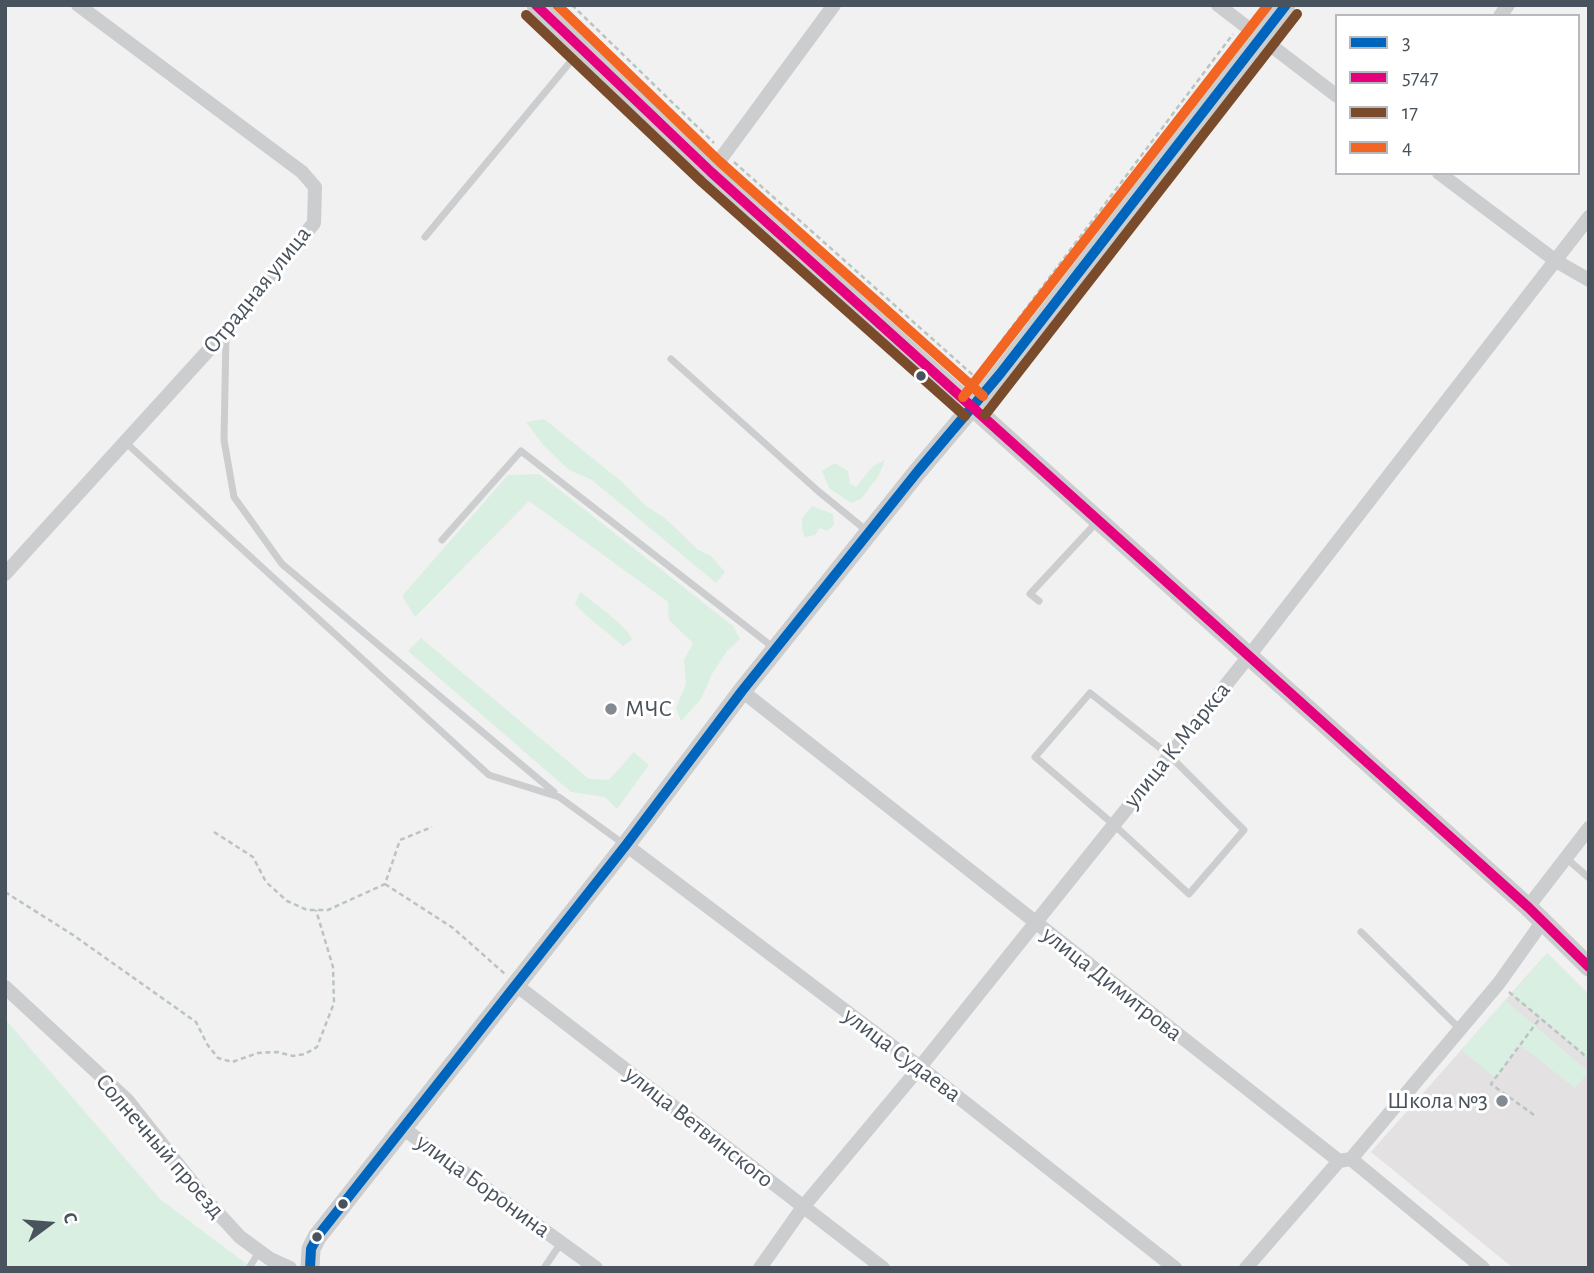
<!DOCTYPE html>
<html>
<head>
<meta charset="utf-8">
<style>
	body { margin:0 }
	#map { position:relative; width:1594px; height:1273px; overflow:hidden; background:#f2f1f1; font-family:"Alegreya Sans",sans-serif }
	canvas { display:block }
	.frame { position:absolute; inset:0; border:7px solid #49535d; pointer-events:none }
	.legend { position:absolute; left:1335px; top:14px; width:245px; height:161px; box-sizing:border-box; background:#fff; border:2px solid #b6babe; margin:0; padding:9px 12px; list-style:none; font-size:21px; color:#49535d }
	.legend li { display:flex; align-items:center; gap:14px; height:35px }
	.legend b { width:35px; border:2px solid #b6babe }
	.north { position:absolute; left:14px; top:1189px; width:70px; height:70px; -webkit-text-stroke:5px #fff; paint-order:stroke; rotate:74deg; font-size:19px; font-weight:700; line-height:28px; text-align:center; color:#49535d }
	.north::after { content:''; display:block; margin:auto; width:24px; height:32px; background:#49535d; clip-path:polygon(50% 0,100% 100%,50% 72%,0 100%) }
</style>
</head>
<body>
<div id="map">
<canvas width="1594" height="1273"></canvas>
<div class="frame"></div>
<ul class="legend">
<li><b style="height:9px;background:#0065bd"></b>3</li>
<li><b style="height:9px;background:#e5007d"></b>5747</li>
<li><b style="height:9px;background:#7a4b2a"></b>17</li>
<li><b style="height:9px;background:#f26522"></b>4</li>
</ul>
<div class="north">С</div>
</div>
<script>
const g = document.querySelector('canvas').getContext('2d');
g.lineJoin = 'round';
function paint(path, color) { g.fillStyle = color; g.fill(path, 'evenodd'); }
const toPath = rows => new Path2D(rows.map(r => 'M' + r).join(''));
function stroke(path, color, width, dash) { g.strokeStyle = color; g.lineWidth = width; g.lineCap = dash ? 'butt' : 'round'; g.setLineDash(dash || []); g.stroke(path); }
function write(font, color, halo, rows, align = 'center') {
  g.font = font + ' "Alegreya Sans",sans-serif'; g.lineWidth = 6; g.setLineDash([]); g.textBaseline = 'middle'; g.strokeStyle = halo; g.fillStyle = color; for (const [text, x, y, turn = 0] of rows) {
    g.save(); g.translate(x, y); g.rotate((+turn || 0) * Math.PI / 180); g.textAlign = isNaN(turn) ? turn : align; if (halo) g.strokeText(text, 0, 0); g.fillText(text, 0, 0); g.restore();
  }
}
paint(toPath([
	[1547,953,1589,995,1589,1268,1513,1268,1371,1152]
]), '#e3e1e2');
paint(toPath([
	[544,419,622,482,646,506,665,518,697,549,711,556,725,572,716,583,592,480,569,470,544,446,526,422],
	[885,460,879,475,861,499,851,503,829,488,822,471,835,463,848,471,850,484,856,487,873,466],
	[539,474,733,626,740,639,727,651,712,674,701,699,681,721,676,708,686,684,684,660,693,643,669,620,668,602,529,501,415,617,402,596,508,475],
	[812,506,833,514,834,525,827,531,820,528,815,535,805,537,802,529,802,518],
	[580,592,609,614,628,632,632,640,623,646,587,616,575,604],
	[421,638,589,779,609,780,634,752,649,765,617,809,605,797,571,792,408,651],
	[1547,953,1589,995,1589,1059,1512,994],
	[1505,1000,1589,1072,1575,1088,1520,1045,1495,1078,1461,1050],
	[5,1019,160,1199,252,1268,5,1268]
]), '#d8efe1');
stroke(toPath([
	[572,5,714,143],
	[734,162,974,376],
	[982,367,1233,34],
	[214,832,253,857,266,882,287,901,307,910,328,910,385,884,400,840,432,827],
	[385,884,453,928,505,974],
	[5,892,73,935,196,1022,207,1044,218,1058,232,1062,258,1053,277,1052,293,1056,305,1054,317,1047,334,1003,333,967,316,910],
	[1509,992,1589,1059],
	[1534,1115,1491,1084,1540,1018]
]), '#bac4c1', 2.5, [5, 3.5]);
stroke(toPath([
	[425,237,581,49],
	[226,335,224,440,234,497,282,564,554,792],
	[671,359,818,491,867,531],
	[124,441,489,775,559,797,625,845],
	[442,540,521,451,774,648],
	[1039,601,1030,594,1096,523],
	[1090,693,1169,755,1244,830,1189,894,1113,824,1035,757,1090,693],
	[1566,858,1589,878],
	[1361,932,1460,1029],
	[249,1268,259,1252],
	[544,1268,561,1243]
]), '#cbcdcf', 7);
stroke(toPath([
	[1218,5,1337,96],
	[1500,16,1508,5],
	[711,172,834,5],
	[1439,173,1556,261,1589,280],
	[5,574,226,331,314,223,315,187,302,172,78,5],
	[742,691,1339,1161,1351,1159,1483,1268],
	[626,845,920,1067,1175,1268],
	[1528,907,1589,828],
	[516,985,883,1268],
	[5,987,128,1101,207,1201,240,1237,270,1259,290,1268],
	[404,1129,596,1268],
	[1351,1159,1499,983,1543,921],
	[760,1268,803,1207,920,1067,1249,656,1589,217],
	[1246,1268,1339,1161]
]), '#cbcdcf', 14);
stroke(toPath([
	[536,5,711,172,1528,907,1589,967],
	[310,1268,311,1249,317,1237,626,845,742,691,918,471,1000,374,1286,5]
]), '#cbcdcf', 19);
stroke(toPath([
	[310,1268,311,1249,317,1237,626,845,742,691,918,471,1000,374,1286,5]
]), '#0065bd', 10);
stroke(toPath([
	[536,5,711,172,1528,907,1589,967]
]), '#e5007d', 10);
stroke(toPath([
	[526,15,702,182,965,416],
	[985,415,1297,14]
]), '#7a4b2a', 10);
stroke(toPath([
	[557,5,720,162,983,396],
	[963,397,1268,5]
]), '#f26522', 10);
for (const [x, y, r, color] of [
	[921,376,6,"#49535d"],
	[611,709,7,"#848a91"],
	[1502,1101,7,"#848a91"],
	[343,1204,6,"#49535d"],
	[317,1237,6,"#49535d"]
]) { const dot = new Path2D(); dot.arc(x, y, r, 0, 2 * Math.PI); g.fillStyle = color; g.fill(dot); stroke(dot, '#fff', 2.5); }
write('24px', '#49535d', '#fff', [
	["Отрадная улица",257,290,-51],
	["улица К.Маркса",1177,745,-51],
	["улица Димитрова",1112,984,38],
	["улица Судаева",902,1055,37],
	["улица Ветвинского",699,1127,38],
	["Солнечный проезд",160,1146,49],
	["улица Боронина",483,1186,36]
]);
write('24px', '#49535d', '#fff', [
	["МЧС",625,709],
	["Школа №3",1488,1101,"right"]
], 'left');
</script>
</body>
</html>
